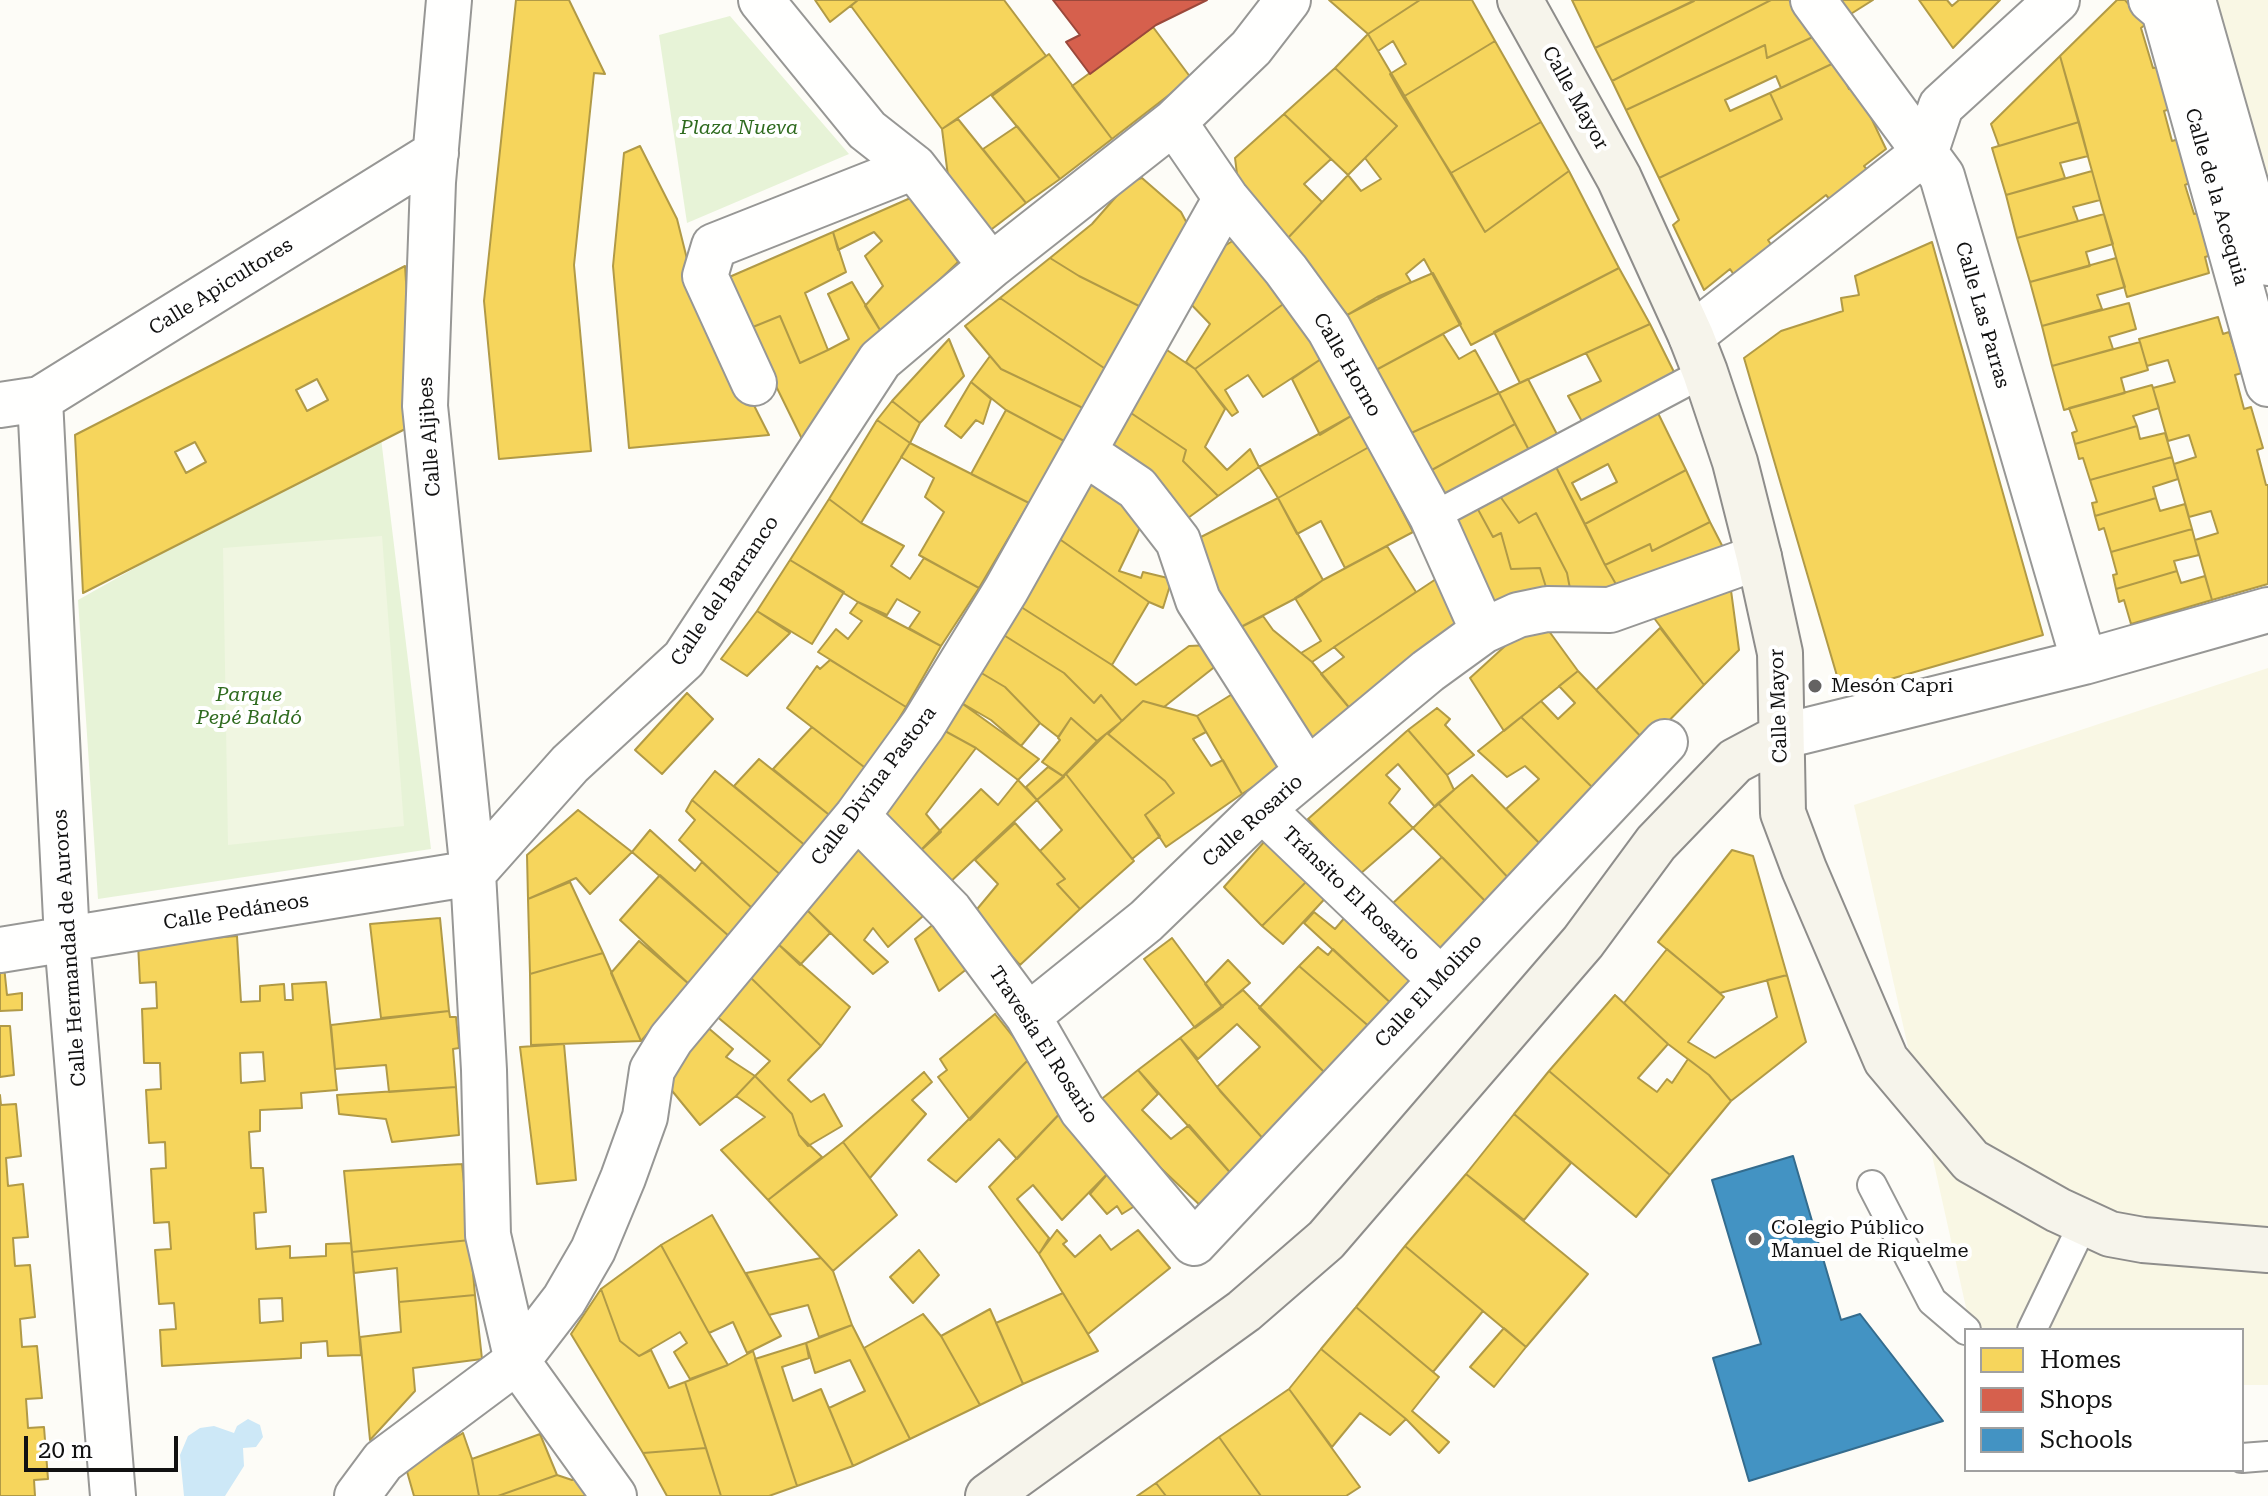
<!DOCTYPE html>
<html>
<head>
<meta charset="utf-8">
<style>
	body { margin:0 }
	#map { position:relative; width:2268px; height:1496px; overflow:hidden; background:#fdfcf7; font-family:"Roboto Serif",serif }
	canvas { display:block }
	.legend { position:absolute; left:1964px; top:1328px; width:280px; height:144px; box-sizing:border-box; background:#fff; border:2px solid #a0a0a0; margin:0; padding:10px 14px; list-style:none; font-size:24px; color:#111 }
	.legend li { display:flex; align-items:center; gap:16px; height:40px }
	.legend b { width:40px; border:2px solid #a0a0a0 }
	.scale { position:absolute; left:24px; top:1436px; width:154px; height:36px; box-sizing:border-box; border:4px solid #111; border-top:0; padding-left:10px; font-size:24px; line-height:28px; white-space:nowrap; color:#111; -webkit-text-stroke:6px #fff; paint-order:stroke }
</style>
</head>
<body>
<div id="map">
<canvas width="2268" height="1496"></canvas>
<ul class="legend">
<li><b style="height:22px;background:#f6d55c"></b>Homes</li>
<li><b style="height:22px;background:#d6604d"></b>Shops</li>
<li><b style="height:22px;background:#4393c3"></b>Schools</li>
</ul>
<div class="scale">20 m</div>
</div>
<script>
const g = document.querySelector('canvas').getContext('2d');
g.lineJoin = 'round';
function paint(path, color) { g.fillStyle = color; g.fill(path, 'evenodd'); }
const toPath = rows => new Path2D(rows.map(r => 'M' + r).join(''));
function stroke(path, color, width, dash) { g.strokeStyle = color; g.lineWidth = width; g.lineCap = dash ? 'butt' : 'round'; g.setLineDash(dash || []); g.stroke(path); }
function write(font, color, halo, rows, align = 'center') {
  g.font = font + ' "Roboto Serif",serif'; g.lineWidth = 8; g.setLineDash([]); g.textBaseline = 'middle'; g.strokeStyle = halo; g.fillStyle = color; for (const [text, x, y, turn = 0] of rows) {
    g.save(); g.translate(x, y); g.rotate((+turn || 0) * Math.PI / 180); g.textAlign = isNaN(turn) ? turn : align; if (halo) g.strokeText(text, 0, 0); g.fillText(text, 0, 0); g.restore();
  }
}
paint(toPath([
	[2214,0,2268,0,2268,263],
	[2268,668,2268,1385,2242,1385,2242,1330,1971,1330,1854,805]
]), '#f9f7e4');
paint(toPath([
	[730,16,849,154,687,223,659,35],
	[380,430,431,849,98,899,78,600]
]), '#e7f3d7');
paint(toPath([
	[382,536,404,826,228,845,223,548]
]), '#f0f6e1');
paint(toPath([
	[248,1419,260,1425,263,1437,256,1447,243,1448,244,1466,225,1496,184,1496,180,1455,188,1436,200,1428,214,1426,234,1433,237,1426]
]), '#cde8f7');
const homes = toPath([
	[516,0,569,0,605,74,594,73,574,265,591,451,499,459,484,301,516,0],
	[815,0,858,0,830,22,815,0],
	[858,0,1004,0,1046,56,942,129,851,6,858,0],
	[1329,0,1420,0,1368,34,1329,0],
	[1420,0,1472,0,1495,41,1403,97,1390,74,1406,64,1393,41,1378,51,1368,34,1420,0],
	[1572,0,1694,0,1694,1,1595,48,1572,0],
	[1771,0,1789,0,1815,36,1767,58,1765,45,1626,110,1612,81,1771,0],
	[1771,0,1612,81,1595,48,1695,0,1771,0],
	[1835,0,1873,0,1846,17,1835,0],
	[1919,0,1947,0,1952,6,1959,0,2000,0,1953,48,1919,0],
	[2117,0,2125,0,2146,24,2141,28,2153,68,2160,67,2170,109,2164,111,2172,141,2179,139,2192,182,2185,185,2194,214,2199,213,2212,255,2205,257,2209,273,2127,297,2060,56,2117,0],
	[1153,27,1191,78,1112,139,1072,86,1153,27],
	[1368,34,1485,232,1569,171,1619,268,1471,345,1424,259,1406,274,1411,282,1347,315,1286,240,1348,175,1361,191,1381,179,1365,158,1397,126,1335,68,1368,34],
	[1815,36,1836,62,1781,88,1776,76,1725,100,1730,111,1770,93,1782,119,1659,178,1626,110,1765,45,1767,58,1815,36],
	[1495,41,1541,122,1451,173,1403,97,1495,41],
	[1049,54,1112,139,1060,179,992,96,1049,54],
	[2060,56,2079,122,1999,146,1991,124,2060,56],
	[1836,62,1849,89,1855,84,1886,149,1864,166,1869,172,1831,201,1826,195,1768,240,1772,246,1734,275,1730,269,1704,290,1673,225,1679,220,1659,178,1782,119,1770,93,1836,62],
	[1335,68,1397,126,1348,175,1284,114,1335,68],
	[1284,114,1331,159,1304,184,1322,202,1286,240,1238,182,1235,158,1284,114],
	[958,119,1026,203,988,232,948,176,942,129,958,119],
	[1541,122,1569,171,1485,232,1451,173,1541,122],
	[2079,122,2088,156,2060,163,2065,178,2006,195,1992,148,2079,122],
	[1017,126,1060,179,1026,203,983,149,1017,126],
	[640,146,677,219,694,287,769,435,629,448,613,266,624,153,640,146],
	[2092,171,2100,200,2073,207,2078,221,2017,238,2006,195,2092,171],
	[1142,178,1181,212,1192,233,1145,309,1079,276,1050,258,1092,224,1129,182,1142,178],
	[915,196,958,262,883,335,865,306,883,286,865,256,882,241,874,232,838,250,833,232,915,196],
	[2104,214,2113,244,2086,252,2090,266,2030,282,2017,238,2104,214],
	[833,232,846,272,805,293,828,350,800,363,780,316,748,329,727,278,833,232],
	[1239,237,1286,302,1195,369,1186,362,1210,324,1185,298,1205,258,1239,237],
	[1932,242,2043,635,1842,693,1744,358,1781,331,1843,311,1841,298,1859,295,1855,276,1932,242],
	[1050,258,1079,276,1145,309,1107,370,1000,298,1050,258],
	[2116,258,2125,287,2097,295,2102,309,2042,326,2030,282,2116,258],
	[405,266,415,424,83,593,75,435,405,266],
	[317,379,328,400,307,411,296,390,317,379],
	[195,442,206,462,186,473,175,452,195,442],
	[1619,268,1650,324,1520,383,1494,332,1619,268],
	[1433,273,1461,324,1376,370,1347,315,1377,297,1433,273],
	[852,282,883,335,802,439,748,329,780,316,800,363,828,350,849,339,828,294,852,282],
	[1000,298,1107,370,1085,409,1001,369,965,326,1000,298],
	[1286,302,1324,357,1263,397,1248,375,1225,390,1238,412,1232,416,1195,369,1286,302],
	[2129,303,2136,329,2109,337,2113,349,2052,366,2042,326,2129,303],
	[2218,317,2223,334,2229,332,2242,373,2235,375,2244,409,2251,407,2263,448,2257,450,2266,485,2268,485,2268,584,2212,600,2195,540,2218,533,2211,511,2189,517,2174,464,2196,457,2189,435,2168,441,2153,388,2175,382,2168,360,2147,366,2139,339,2218,317],
	[1650,324,1676,376,1584,425,1568,396,1601,381,1586,353,1650,324],
	[1443,334,1459,359,1475,350,1499,393,1409,434,1376,370,1443,334],
	[949,339,964,376,920,423,892,401,949,339],
	[2140,342,2148,370,2121,378,2125,393,2064,410,2052,366,2140,342],
	[1164,348,1195,369,1225,409,1205,447,1227,470,1250,449,1259,467,1218,496,1183,461,1186,450,1128,411,1164,348],
	[990,356,1001,369,1085,409,1066,442,1006,410,971,382,990,356],
	[1324,357,1353,415,1320,435,1292,379,1324,357],
	[1528,379,1559,438,1531,454,1499,393,1528,379],
	[971,382,991,399,983,424,976,420,961,438,945,426,971,382],
	[2152,385,2159,408,2133,416,2137,426,2075,444,2072,433,2077,431,2069,408,2152,385],
	[1499,393,1515,424,1430,471,1409,434,1499,393],
	[892,401,920,423,910,443,877,420,892,401],
	[1656,409,1686,470,1585,524,1554,463,1656,409],
	[1608,464,1617,482,1581,500,1572,483,1608,464],
	[1006,410,1066,442,1029,503,971,474,1006,410],
	[1128,411,1186,450,1183,461,1218,496,1188,518,1106,455,1128,411],
	[1353,415,1369,447,1278,498,1259,467,1353,415],
	[877,420,910,443,861,523,829,499,877,420],
	[1515,424,1531,454,1446,499,1430,471,1515,424],
	[2137,426,2140,439,2165,433,2172,457,2090,480,2083,458,2079,459,2075,444,2137,426],
	[910,443,1029,503,979,588,919,555,944,512,925,497,934,478,901,457,910,443],
	[1369,447,1413,532,1345,568,1321,521,1297,534,1278,498,1369,447],
	[2172,457,2178,479,2153,487,2156,498,2095,516,2092,503,2097,502,2090,480,2172,457],
	[1554,463,1605,565,1621,593,1572,599,1567,573,1536,513,1519,523,1497,492,1554,463],
	[1686,470,1710,522,1652,551,1650,544,1605,565,1585,524,1686,470],
	[1093,477,1148,511,1119,571,1141,578,1143,572,1172,579,1163,608,1149,602,1058,538,1093,477],
	[1497,492,1519,523,1536,513,1567,573,1572,599,1550,600,1540,568,1511,569,1501,533,1493,537,1475,504,1497,492],
	[1278,498,1323,580,1302,595,1237,629,1194,552,1195,540,1278,498],
	[2156,498,2160,511,2185,504,2192,529,2111,552,2104,528,2099,530,2095,516,2156,498],
	[829,499,861,523,904,546,891,566,910,579,924,558,979,588,941,646,909,628,920,612,897,599,887,615,858,602,790,560,829,499],
	[1475,504,1493,537,1501,533,1511,569,1540,568,1550,600,1490,618,1452,516,1475,504],
	[1710,522,1729,559,1621,593,1605,565,1650,544,1652,551,1710,522],
	[2192,529,2199,555,2174,561,2177,571,2116,589,2113,575,2117,574,2111,552,2192,529],
	[1058,538,1149,602,1112,665,1018,605,1058,538],
	[1387,546,1416,592,1312,662,1301,653,1321,641,1295,598,1323,580,1387,546],
	[790,560,844,592,812,644,757,611,790,560],
	[2177,571,2181,583,2205,576,2212,600,2131,624,2124,600,2119,602,2116,589,2177,571],
	[1439,577,1463,625,1356,716,1321,674,1344,657,1334,647,1439,577],
	[1730,583,1739,650,1704,685,1654,618,1730,583],
	[858,602,941,646,906,707,818,652,836,629,848,639,862,621,850,613,858,602],
	[1018,605,1112,665,1136,685,1189,646,1211,645,1222,661,1164,707,1143,701,1122,721,1101,695,1094,703,1064,673,1002,634,1018,605],
	[757,611,790,633,747,676,721,659,757,611],
	[1263,616,1273,630,1312,662,1356,716,1310,749,1237,629,1263,616],
	[1538,616,1578,671,1504,731,1470,678,1538,616],
	[1660,628,1704,685,1647,743,1596,690,1660,628],
	[1002,634,1064,673,1094,703,1101,695,1122,721,1097,741,1071,718,1058,737,1040,723,1005,687,978,671,1002,634],
	[830,660,906,707,868,770,787,708,817,666,820,669,830,660],
	[978,671,1005,687,1040,723,1021,746,991,720,960,702,978,671],
	[1578,671,1647,743,1600,795,1521,717,1541,701,1558,719,1575,703,1559,686,1578,671],
	[1242,688,1292,761,1242,794,1197,716,1242,688],
	[687,693,713,719,662,774,635,750,687,693],
	[1143,701,1197,716,1206,732,1193,739,1211,766,1223,760,1242,794,1166,847,1145,815,1174,793,1165,781,1108,734,1143,701],
	[960,702,1039,759,1018,780,976,748,945,731,960,702],
	[1437,708,1450,719,1445,725,1474,755,1447,775,1408,730,1437,708],
	[1521,717,1600,795,1546,850,1506,809,1539,779,1525,766,1507,777,1478,751,1521,717],
	[1071,718,1097,741,1063,776,1042,762,1060,740,1058,738,1071,718],
	[812,727,868,770,833,818,773,769,812,727],
	[1408,730,1447,775,1454,790,1435,807,1398,764,1386,775,1400,789,1389,803,1413,828,1360,874,1308,819,1408,730],
	[945,731,976,748,926,814,941,832,916,855,880,816,945,731],
	[1107,733,1165,781,1174,793,1145,815,1160,836,1132,859,1066,774,1107,733],
	[759,759,833,818,807,847,734,786,759,759],
	[1048,767,1064,777,1037,800,1026,787,1048,767],
	[715,771,807,847,782,876,692,800,715,771],
	[1066,774,1134,861,1080,909,1057,884,1065,879,1040,851,1062,830,1037,800,1066,774],
	[1472,775,1546,850,1514,884,1438,803,1472,775],
	[1018,780,1037,800,946,886,916,855,981,789,998,805,1018,780],
	[692,800,782,876,754,910,679,840,695,820,686,811,692,800],
	[1438,803,1514,884,1491,907,1413,828,1438,803],
	[578,810,632,852,590,894,576,878,528,899,527,855,578,810],
	[1015,823,1065,879,1057,884,1080,909,1020,965,973,914,998,884,975,860,1015,823],
	[650,830,695,871,702,862,754,910,730,937,632,852,650,830],
	[1272,833,1313,875,1262,926,1224,887,1272,833],
	[860,843,931,909,888,947,873,928,864,940,888,962,873,974,807,910,860,843],
	[1732,850,1753,856,1787,975,1720,993,1658,942,1732,850],
	[1442,857,1491,907,1442,957,1392,904,1442,857],
	[660,875,730,937,690,985,620,920,660,875],
	[1313,875,1331,892,1283,944,1262,926,1313,875],
	[570,882,603,953,530,974,528,899,570,882],
	[1352,909,1424,976,1395,1007,1304,923,1314,912,1335,929,1352,909],
	[807,910,830,933,800,965,777,943,807,910],
	[440,918,449,1011,381,1018,370,924,440,918],
	[940,919,968,968,939,991,915,939,940,919],
	[237,936,241,1002,260,1001,260,986,284,984,285,1000,293,1000,292,984,326,982,337,1090,301,1093,302,1108,260,1110,260,1131,249,1132,251,1168,263,1168,266,1212,254,1213,256,1249,290,1246,290,1258,326,1256,326,1244,351,1243,361,1355,328,1356,327,1341,301,1343,301,1358,162,1366,160,1330,176,1329,174,1303,159,1304,155,1250,171,1249,169,1222,154,1223,151,1169,166,1168,165,1142,149,1143,146,1090,161,1089,160,1063,144,1063,142,1009,157,1008,156,982,140,983,138,944,237,936],
	[263,1052,265,1081,241,1083,240,1053,263,1052],
	[282,1298,283,1321,260,1323,259,1299,282,1298],
	[1172,938,1223,1007,1195,1028,1144,959,1172,938],
	[639,941,690,985,641,1041,611,973,639,941],
	[777,943,850,1007,821,1046,749,976,777,943],
	[1318,947,1328,955,1333,949,1395,1007,1372,1029,1299,966,1318,947],
	[1667,949,1724,997,1688,1042,1715,1058,1777,1017,1767,980,1787,975,1806,1042,1731,1101,1709,1075,1668,1044,1624,1003,1667,949],
	[603,953,641,1041,531,1045,530,974,603,953],
	[1228,960,1250,983,1222,1007,1205,984,1228,960],
	[4,966,7,995,22,993,22,1010,0,1011,0,967,4,966],
	[1299,966,1372,1029,1327,1075,1259,1008,1299,966],
	[749,976,821,1046,788,1080,811,1102,824,1094,842,1126,808,1146,799,1135,792,1114,755,1076,770,1061,715,1015,749,976],
	[1243,990,1327,1075,1266,1142,1217,1087,1260,1047,1237,1024,1198,1059,1180,1038,1243,990],
	[1615,995,1668,1044,1638,1078,1657,1092,1667,1079,1672,1083,1688,1059,1709,1075,1731,1101,1670,1175,1549,1071,1615,995],
	[449,1011,450,1017,456,1017,459,1048,453,1049,456,1087,389,1092,386,1065,335,1069,331,1025,449,1011],
	[995,1014,1030,1058,970,1120,938,1077,947,1070,940,1059,995,1014],
	[0,1026,10,1026,14,1075,0,1077,0,1026],
	[706,1026,733,1049,726,1057,755,1076,736,1096,700,1125,664,1081,706,1026],
	[1180,1038,1220,1091,1266,1142,1234,1177,1138,1070,1180,1038],
	[564,1044,576,1180,537,1184,520,1047,564,1044],
	[1030,1058,1066,1107,1017,1159,999,1139,956,1182,928,1160,1030,1058],
	[1138,1070,1158,1094,1142,1110,1171,1139,1189,1125,1234,1177,1204,1209,1094,1105,1138,1070],
	[1549,1071,1670,1175,1636,1217,1514,1114,1549,1071],
	[924,1072,932,1082,912,1100,926,1114,870,1178,843,1142,924,1072],
	[755,1076,792,1114,799,1135,822,1157,768,1200,721,1150,765,1117,736,1096,755,1076],
	[456,1087,459,1135,392,1142,386,1119,339,1114,337,1095,456,1087],
	[0,1095,1,1105,16,1104,21,1156,6,1158,8,1186,23,1184,28,1237,13,1238,15,1266,30,1265,35,1317,20,1319,22,1347,37,1346,42,1398,26,1399,28,1428,44,1427,48,1479,34,1480,35,1496,0,1496,0,1095],
	[1066,1107,1111,1170,1062,1220,1033,1185,1017,1199,1049,1238,1039,1254,989,1187,1066,1107],
	[1514,1114,1571,1163,1524,1220,1466,1174,1514,1114],
	[843,1142,897,1215,833,1271,768,1200,843,1142],
	[462,1164,470,1240,352,1252,344,1171,462,1164],
	[1111,1170,1138,1204,1122,1214,1117,1206,1107,1214,1090,1194,1111,1170],
	[1466,1174,1588,1274,1526,1347,1405,1246,1466,1174],
	[712,1215,781,1336,747,1353,733,1322,709,1333,661,1245,712,1215],
	[1057,1230,1067,1241,1063,1244,1075,1257,1100,1235,1111,1250,1138,1230,1170,1268,1088,1334,1039,1254,1057,1230],
	[470,1240,475,1295,399,1302,397,1268,354,1273,352,1252,470,1240],
	[661,1245,709,1333,728,1365,690,1379,674,1352,687,1343,680,1332,639,1356,620,1341,601,1289,661,1245],
	[1405,1246,1483,1311,1433,1372,1356,1307,1405,1246],
	[919,1250,939,1275,913,1303,890,1277,919,1250],
	[821,1258,833,1271,852,1325,819,1337,808,1305,769,1315,746,1273,821,1258],
	[601,1289,620,1341,639,1356,651,1350,669,1388,685,1382,706,1448,643,1453,571,1334,601,1289],
	[1063,1293,1098,1351,1023,1384,996,1323,1063,1293],
	[475,1295,482,1359,413,1368,415,1391,370,1440,360,1337,401,1332,399,1302,475,1295],
	[1356,1307,1439,1377,1412,1411,1449,1442,1439,1453,1406,1419,1321,1349,1356,1307],
	[990,1309,1023,1384,980,1405,941,1336,990,1309],
	[923,1314,941,1336,980,1405,910,1439,864,1348,923,1314],
	[852,1325,910,1439,853,1466,829,1408,865,1391,850,1360,815,1373,806,1343,852,1325],
	[1504,1328,1526,1347,1494,1387,1470,1367,1504,1328],
	[806,1343,809,1358,782,1367,793,1401,821,1389,853,1466,797,1486,755,1359,806,1343],
	[1321,1349,1406,1419,1390,1435,1360,1413,1332,1447,1289,1389,1321,1349],
	[753,1351,797,1486,769,1496,721,1496,685,1382,728,1365,753,1351],
	[1289,1389,1360,1487,1346,1496,1261,1496,1219,1437,1289,1389],
	[463,1433,472,1459,479,1496,414,1496,406,1468,463,1433],
	[540,1434,557,1475,498,1496,479,1496,472,1459,540,1434],
	[1219,1437,1261,1496,1166,1496,1156,1483,1219,1437],
	[706,1448,721,1496,667,1496,643,1453,706,1448],
	[557,1475,572,1480,583,1476,591,1496,498,1496,557,1475],
	[1156,1483,1166,1496,1137,1496,1156,1483]
]);
paint(homes, '#f6d55c');
stroke(homes, '#b19a46', 2);
const shops = toPath([
	[1053,0,1207,0,1156,25,1090,74,1066,42,1080,35,1053,0]
]);
paint(shops, '#d6604d');
stroke(shops, '#9b483b', 2);
const schools = toPath([
	[1793,1156,1841,1320,1860,1314,1943,1421,1749,1481,1713,1358,1761,1344,1712,1180,1793,1156]
]);
paint(schools, '#4393c3');
stroke(schools, '#346c8e', 2);
const lane = toPath([
	[1432,517,1705,372],
	[1872,1185,1932,1301,1966,1330],
	[2032,1330,2084,1222],
	[2242,1458,2268,1456]
]);
const street = toPath([
	[449,0,433,182,425,406,473,873,484,1070,488,1235,517,1361,614,1496],
	[761,0,867,130,914,167,991,266],
	[1813,0,1942,176,2084,662],
	[2151,0,2164,11,2268,384],
	[2193,0,2268,263],
	[1174,122,1226,198,1286,270,1329,329,1432,517,1483,631],
	[1691,336,1926,151,1941,106,2057,0],
	[754,383,705,276,714,246,914,167],
	[40,399,67,939,113,1496],
	[0,405,40,399,436,153],
	[1085,453,1137,488,1178,541,1198,600,1307,771],
	[1780,737,2084,662,2268,610],
	[1262,809,1440,979],
	[857,816,950,911,1028,1016,1082,1110,1194,1243,1665,742],
	[473,873,570,764,684,659,880,360,991,266,1174,122,1251,48,1288,0],
	[0,950,473,873],
	[1028,1016,1146,921,1262,809,1428,671,1483,631,1518,615,1547,609,1610,610,1759,557],
	[357,1496,383,1461,517,1361,564,1300,593,1250,623,1178,645,1117,652,1070,671,1039,857,816,923,725,1006,590,1226,198]
]);
const secondary = toPath([
	[1520,0,1619,178,1691,336,1705,372,1735,462,1759,557,1780,653,1783,813,1804,869,1886,1060,1971,1161,2058,1210,2110,1234,2143,1240,2268,1250],
	[988,1496,1244,1311,1326,1240,1583,942,1656,843,1735,761,1780,737]
]);
stroke(lane, '#979795', 32);
stroke(street, '#979795', 48);
stroke(secondary, '#8e8d8b', 48);
stroke(lane, '#fffffe', 28);
stroke(street, '#fffffe', 44);
stroke(secondary, '#f6f4eb', 44);
for (const [x, y, r, color] of [
	[1815,686,8,"#646362"],
	[1755,1239,8,"#646362"]
]) { const dot = new Path2D(); dot.arc(x, y, r, 0, 2 * Math.PI); g.fillStyle = color; g.fill(dot); stroke(dot, '#fff', 3); }
write('20px', '#111', '#fff', [
	["Calle Mayor",1575,98,61],
	["Calle de la Acequia",2216,197,74],
	["Calle Apicultores",221,287,-32],
	["Calle Las Parras",1982,315,74],
	["Calle Horno",1347,365,60],
	["Calle Aljibes",430,437,-94],
	["Calle del Barranco",725,591,-56],
	["Calle Mayor",1779,706,-92],
	["Calle Divina Pastora",874,786,-53],
	["Calle Rosario",1253,821,-42],
	["Tránsito El Rosario",1351,894,44],
	["Calle Pedáneos",236,912,-9],
	["Calle Hermandad de Auroros",70,948,-94],
	["Calle El Molino",1429,991,-47],
	["Travesía El Rosario",1043,1045,57]
]);
write('italic 20px', '#2f6b1f', '#fff', [
	["Plaza Nueva",739,128],
	["Parque",249,695],
	["Pepé Baldó",249,718]
]);
write('20px', '#111', '#fff', [
	["Mesón Capri",1831,686],
	["Colegio Público",1771,1228],
	["Manuel de Riquelme",1771,1251]
], 'left');
</script>
</body>
</html>
